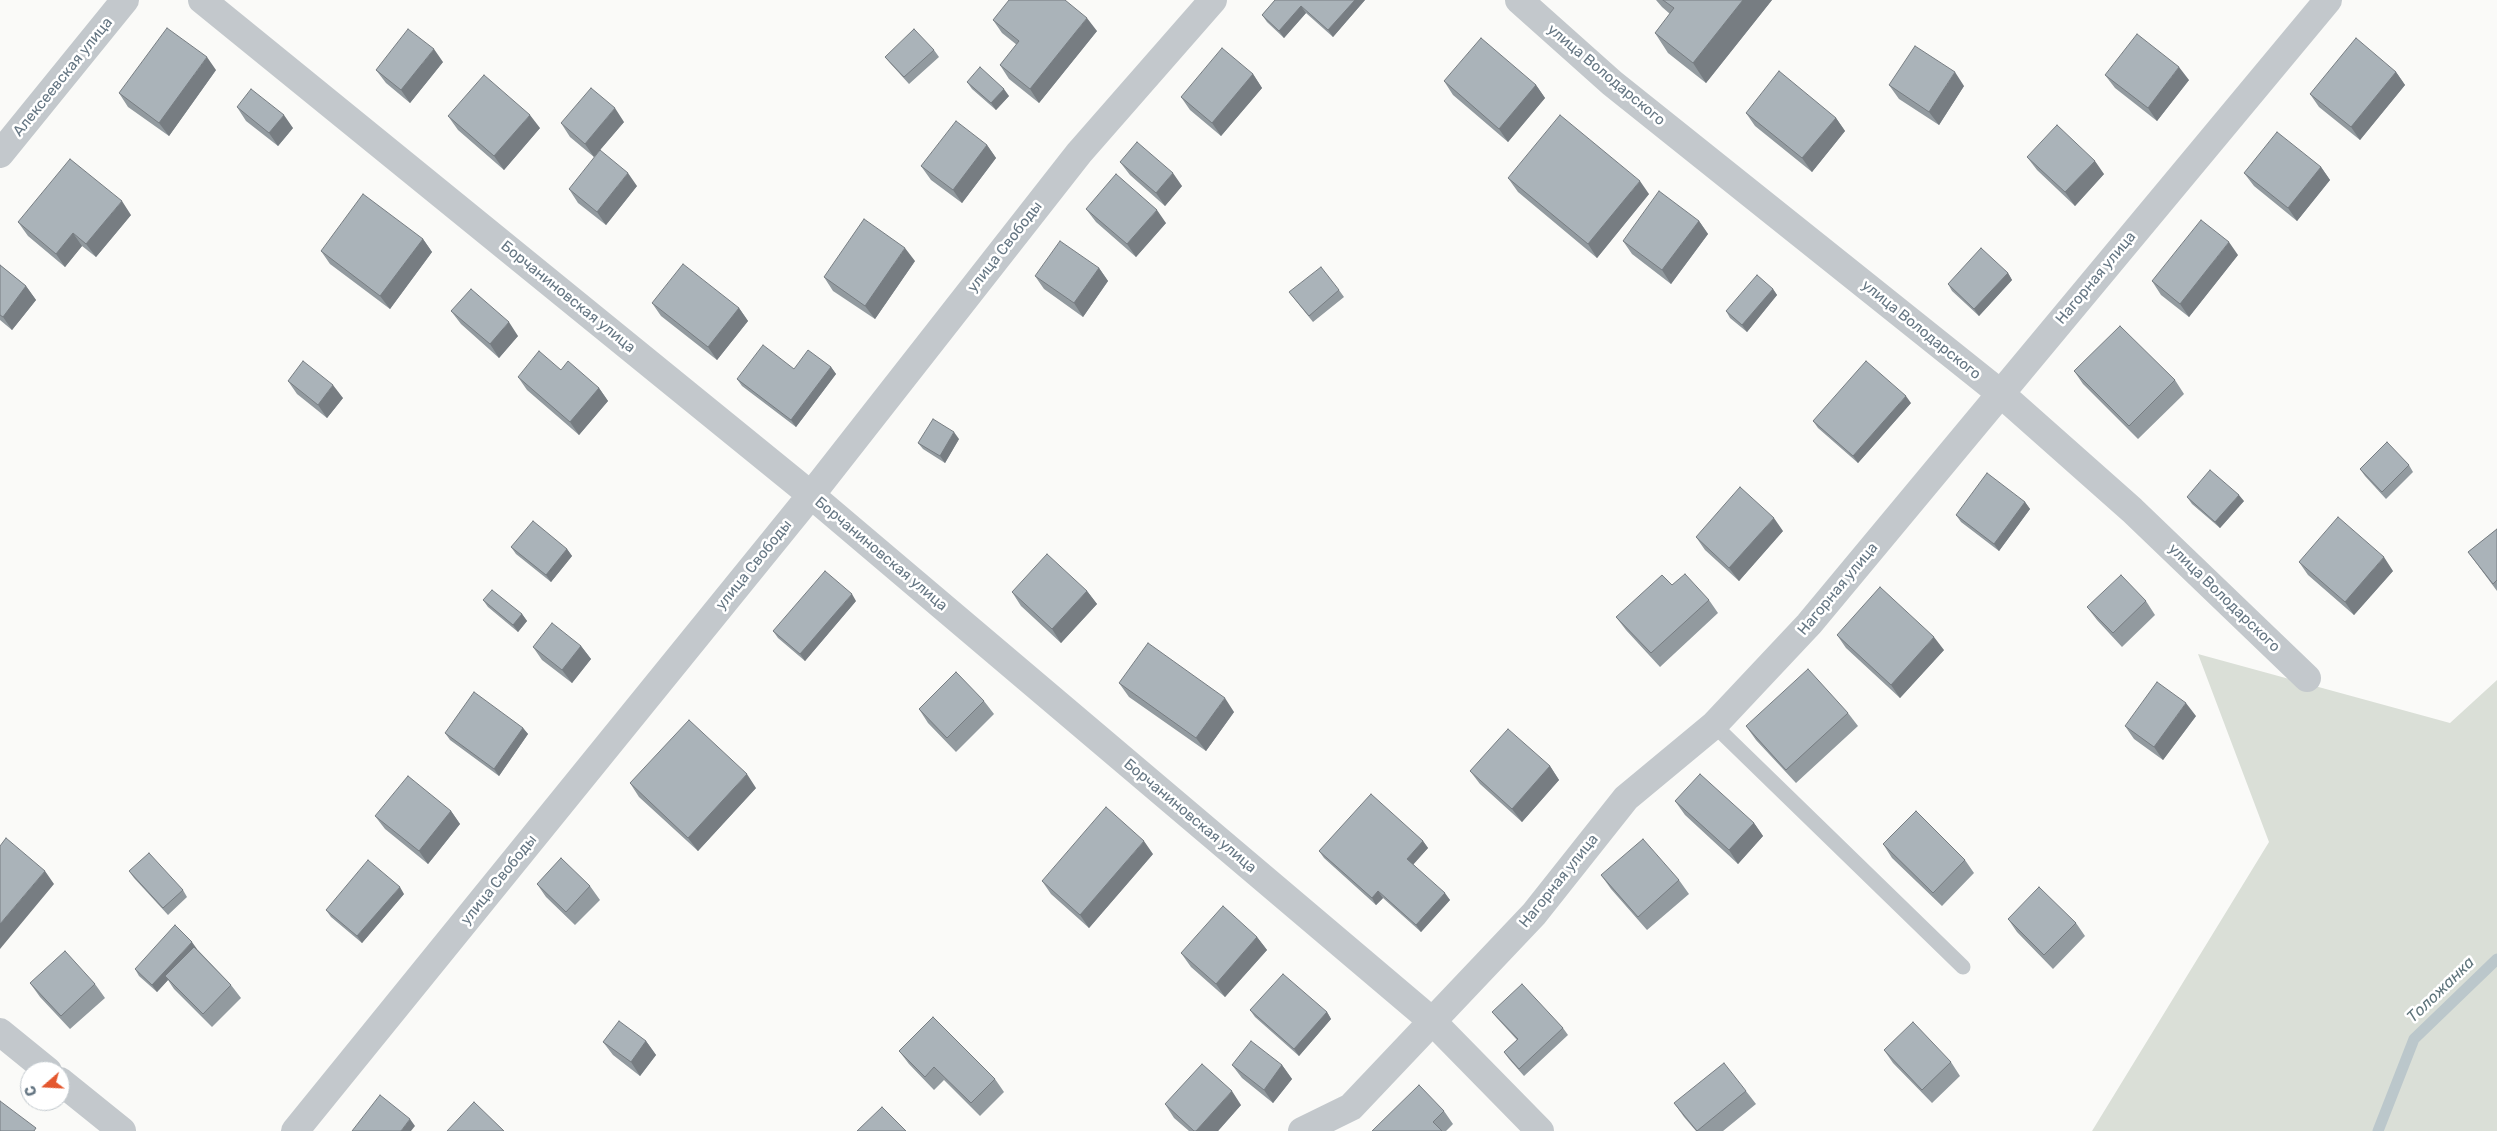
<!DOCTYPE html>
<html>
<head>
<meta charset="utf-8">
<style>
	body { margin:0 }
	#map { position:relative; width:2497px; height:1131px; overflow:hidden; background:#fafaf8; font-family:Rubik,sans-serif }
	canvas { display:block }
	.north { position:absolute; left:20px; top:1061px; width:50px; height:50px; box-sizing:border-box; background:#fff; border:1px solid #c1c8cd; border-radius:50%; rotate:251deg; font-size:14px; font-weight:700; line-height:20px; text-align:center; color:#657683 }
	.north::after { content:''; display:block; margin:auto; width:18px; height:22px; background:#e4572e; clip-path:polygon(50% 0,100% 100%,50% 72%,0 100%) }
</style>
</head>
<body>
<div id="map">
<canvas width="2497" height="1131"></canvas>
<div class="north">С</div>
</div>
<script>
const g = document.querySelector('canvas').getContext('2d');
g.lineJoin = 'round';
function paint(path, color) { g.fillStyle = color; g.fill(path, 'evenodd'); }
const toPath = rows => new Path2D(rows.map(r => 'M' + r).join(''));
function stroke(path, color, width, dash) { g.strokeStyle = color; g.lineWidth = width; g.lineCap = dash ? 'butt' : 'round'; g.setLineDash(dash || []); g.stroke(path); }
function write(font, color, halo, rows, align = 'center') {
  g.font = font + ' Rubik,sans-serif'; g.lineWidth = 5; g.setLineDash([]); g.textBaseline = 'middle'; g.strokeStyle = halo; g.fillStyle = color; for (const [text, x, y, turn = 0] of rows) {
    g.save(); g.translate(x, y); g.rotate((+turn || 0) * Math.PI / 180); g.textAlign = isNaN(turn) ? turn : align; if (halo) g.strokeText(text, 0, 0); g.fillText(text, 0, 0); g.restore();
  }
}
paint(toPath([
	[2198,654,2450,723,2497,680,2497,1131,2092,1131,2269,842]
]), '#dadfd7');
stroke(toPath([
	[2378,1131,2414,1039,2497,959]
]), '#bbc7cb', 11);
stroke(toPath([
	[1714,725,1963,967]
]), '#c3c8cc', 15);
stroke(toPath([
	[202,0,811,495,1432,1021,1540,1131],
	[1519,0,1612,83,2000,393,2132,510,2307,678],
	[0,154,125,0],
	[0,1032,48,1071],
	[60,1081,122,1131],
	[295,1131,811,495,1079,153,1213,0],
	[1302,1131,1351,1107,1534,914,1626,798,1714,725,1809,624,2328,0]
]), '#c3c8cc', 28);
paint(toPath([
	[1275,0,1365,0,1333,37,1306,13,1284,38,1267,22,1262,15],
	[1656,0,1772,0,1706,83,1668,53,1655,33,1670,14,1662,7],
	[993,20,1097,31,1039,103,1009,79,1000,65,1017,45,1002,33],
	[934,50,939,57,909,84,890,63,885,57],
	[443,62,410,103,386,83,376,70],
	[216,70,169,136,128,107,119,93],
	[2396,72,2405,85,2360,140,2319,107,2310,94],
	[1253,74,1262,88,1221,136,1190,110,1181,97],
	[2105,75,2189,80,2157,121,2115,88],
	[1444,81,1536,85,1545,98,1508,142,1453,95],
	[967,82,1009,96,996,110,972,89],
	[1889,85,1964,86,1939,125,1899,99],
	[237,107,293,128,278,146,246,121],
	[1746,113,1836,118,1845,131,1812,172,1755,126],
	[448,116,540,128,504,170,458,130],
	[624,122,594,157,570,137,561,123],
	[987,145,996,158,962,203,931,180,921,166],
	[2027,157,2104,174,2075,206,2037,170],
	[1120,162,1182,186,1165,206,1130,175],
	[2321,167,2330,180,2297,221,2254,186,2244,173],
	[1508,178,1649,194,1597,258,1518,192],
	[637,186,606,225,578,203,569,189],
	[1086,209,1166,223,1136,257,1096,222],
	[131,215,96,257,82,246,65,267,28,236,18,222],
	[1699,221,1708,234,1671,284,1632,254,1623,241],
	[423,239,432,252,390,309,330,264,321,251],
	[2238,255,2189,317,2161,295,2152,281],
	[915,261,875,319,833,291,824,277],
	[0,265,26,286,36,300,12,330,0,320],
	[1099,268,1108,281,1083,317,1044,289,1035,276],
	[2008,273,2012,280,1979,316,1952,291,1948,284],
	[1773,289,1777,295,1747,332,1730,318,1726,311],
	[1339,290,1344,297,1313,322,1289,292],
	[652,303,739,308,748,321,717,360,661,316],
	[451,311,518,336,499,358,461,324],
	[831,367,836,374,796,427,742,386,737,379],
	[561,370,599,388,608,401,579,435,527,390,518,377],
	[2074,371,2175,380,2184,394,2138,439,2083,384],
	[288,381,343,398,327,418,297,394],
	[1911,403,1858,463,1818,428,1813,421],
	[959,439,945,463,923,449,918,443],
	[2409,465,2413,472,2386,499,2365,476,2360,469],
	[2187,497,2244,501,2220,528,2192,504],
	[2025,502,2030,509,1999,551,1961,522,1956,515],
	[2497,529,2497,591,2468,552],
	[1783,531,1739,581,1705,550,1696,537],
	[511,547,567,549,572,556,551,582,516,554],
	[2299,562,2393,571,2354,615,2308,575],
	[1672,585,1709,600,1718,613,1660,667,1626,630,1616,617],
	[1087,591,1097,604,1061,643,1021,606,1012,592],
	[483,600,522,614,527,621,518,632,488,607],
	[856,601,805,661,778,638,773,631],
	[2146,601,2155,615,2122,647,2097,620,2087,607],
	[1837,635,1944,650,1900,698,1846,648],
	[581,646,591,659,572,683,542,660,533,647],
	[1119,683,1234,712,1206,751,1129,697],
	[984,701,994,714,956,752,928,723,919,709],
	[1848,713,1858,726,1796,783,1756,740,1746,726],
	[2196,716,2163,760,2134,739,2125,726],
	[523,728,528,734,499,776,450,740,445,733],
	[1550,766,1559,780,1522,822,1480,784,1470,771],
	[630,783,756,788,698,851,639,797],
	[1675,801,1754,823,1763,836,1738,864,1685,815],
	[451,811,460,824,428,864,385,829,375,816],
	[1423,841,1428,848,1413,864,1450,900,1421,932,1383,898,1376,905,1324,858,1319,851],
	[1883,844,1965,860,1974,873,1942,906,1892,858],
	[1153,854,1089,928,1051,894,1042,881],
	[129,871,183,890,187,897,168,915,134,878],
	[1601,875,1679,880,1689,894,1647,930,1611,889],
	[537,884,590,886,600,900,575,925,546,897],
	[404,894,362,943,331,917,326,910],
	[2008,919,2076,923,2085,936,2053,969,2017,932],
	[1257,937,1267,950,1225,997,1191,967,1181,953],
	[197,949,231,985,241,998,212,1027,174,989,168,980,157,992,139,976,135,969],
	[30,983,95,984,105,998,70,1029,40,997],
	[1250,1010,1327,1012,1331,1019,1299,1056,1255,1017],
	[1492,1012,1563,1028,1568,1035,1524,1076,1509,1059,1504,1052,1517,1040,1497,1018],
	[646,1041,656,1055,640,1076,613,1055,603,1042],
	[1884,1050,1951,1062,1960,1076,1932,1103,1893,1063],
	[899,1051,995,1079,1004,1092,980,1116,944,1080,934,1090,909,1064],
	[1232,1065,1282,1065,1292,1079,1273,1103,1242,1078],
	[1746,1091,1756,1104,1723,1131,1696,1131,1684,1117,1674,1103],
	[1165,1104,1241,1105,1218,1131,1189,1131,1174,1118],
	[1444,1111,1453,1124,1446,1131,1372,1131]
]), '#929a9f');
paint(toPath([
	[1355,0,1365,0,1333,37,1328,30],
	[1743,0,1772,0,1706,83,1693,63],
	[1301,6,1306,13,1284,38,1279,31],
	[1087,18,1097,31,1039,103,1030,89],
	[434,49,443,62,410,103,401,90],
	[207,57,216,70,169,136,159,123],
	[2179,67,2189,80,2157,121,2148,108],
	[1955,72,1964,86,1939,125,1929,112],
	[2396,72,2405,85,2360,140,2351,127],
	[1253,74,1262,88,1221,136,1212,123],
	[1536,85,1545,98,1508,142,1499,129],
	[1004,89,1009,96,996,110,991,103],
	[615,108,624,122,594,157,585,144],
	[284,115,293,128,278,146,269,133],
	[530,115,540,128,504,170,494,156],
	[1836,118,1845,131,1812,172,1802,158],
	[987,145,996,158,962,203,953,190],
	[2095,161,2104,174,2075,206,2065,192],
	[2321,167,2330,180,2297,221,2288,208],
	[628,173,637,186,606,225,597,212],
	[1173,173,1182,186,1165,206,1156,193],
	[1640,181,1649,194,1597,258,1588,244],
	[122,201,131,215,96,257,86,244],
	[1157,210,1166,223,1136,257,1127,244],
	[1699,221,1708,234,1671,284,1662,270],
	[73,233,82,246,65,267,56,254],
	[423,239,432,252,390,309,380,296],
	[2229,242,2238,255,2189,317,2180,304],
	[905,248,915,261,875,319,865,306],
	[1099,268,1108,281,1083,317,1074,303],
	[2008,273,2012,280,1979,316,1974,309],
	[26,286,36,300,12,330,3,317],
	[1773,289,1777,295,1747,332,1742,325],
	[739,308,748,321,717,360,708,347],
	[509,322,518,336,499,358,490,344],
	[831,367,836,374,796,427,791,420],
	[333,385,343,398,327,418,318,405],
	[599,388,608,401,579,435,570,422],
	[1906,396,1911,403,1858,463,1853,456],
	[954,432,959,439,945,463,940,456],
	[2239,495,2244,501,2220,528,2215,522],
	[2025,502,2030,509,1999,551,1994,544],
	[1774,518,1783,531,1739,581,1729,568],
	[567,549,572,556,551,582,546,575],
	[2384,557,2393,571,2354,615,2345,602],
	[1087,591,1097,604,1061,643,1052,629],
	[852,594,856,601,805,661,800,654],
	[522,614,527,621,518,632,513,625],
	[1934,637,1944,650,1900,698,1891,685],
	[581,646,591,659,572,683,562,670],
	[1225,698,1234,712,1206,751,1196,738],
	[2186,703,2196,716,2163,760,2154,747],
	[523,728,528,734,499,776,494,769],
	[1550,766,1559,780,1522,822,1512,809],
	[747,774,756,788,698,851,688,838],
	[451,811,460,824,428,864,419,851],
	[1754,823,1763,836,1738,864,1729,850],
	[1144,841,1153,854,1089,928,1080,915],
	[1423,841,1428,848,1412,866,1407,859],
	[45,871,54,884,0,949,0,924],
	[400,887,404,894,362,943,357,936],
	[1378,891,1383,898,1376,905,1372,898],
	[1445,893,1450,900,1421,932,1416,925],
	[1257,937,1267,950,1225,997,1216,984],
	[192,942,197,949,169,979,165,976,168,980,157,992,152,985],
	[1327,1012,1331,1019,1299,1056,1294,1049],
	[646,1041,656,1055,640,1076,631,1062],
	[1282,1065,1292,1079,1273,1103,1264,1090],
	[1232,1091,1241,1105,1218,1131,1196,1131],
	[410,1119,415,1126,411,1131,401,1131]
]), '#777d82');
const building = toPath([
	[1009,0,1065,0,1087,18,1030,89,1000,65,1019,41,993,20,1009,0],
	[1275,0,1355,0,1328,30,1301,6,1279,31,1262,15,1275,0],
	[1663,0,1743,0,1693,63,1655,33,1674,8,1663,0],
	[167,28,207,57,159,123,119,93,167,28],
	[408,29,434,49,401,90,376,70,408,29],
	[914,29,934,50,904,77,885,57,914,29],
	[2137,34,2179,67,2148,108,2105,75,2137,34],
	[1481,38,1536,85,1499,129,1444,81,1481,38],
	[2356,38,2396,72,2351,127,2310,94,2356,38],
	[1915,46,1955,72,1929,112,1889,85,1915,46],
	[1222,48,1253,74,1212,123,1181,97,1222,48],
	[980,67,1004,89,991,103,967,82,980,67],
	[1779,71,1836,118,1802,158,1746,113,1779,71],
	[484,75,530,115,494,156,448,116,484,75],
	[591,88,615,108,585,144,561,123,591,88],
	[251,89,284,115,269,133,237,107,251,89],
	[1560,115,1640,181,1588,244,1508,178,1560,115],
	[956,121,987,145,953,190,921,166,956,121],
	[2057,125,2095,161,2065,192,2027,157,2057,125],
	[2277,132,2321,167,2288,208,2244,173,2277,132],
	[1137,142,1173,173,1156,193,1120,162,1137,142],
	[600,150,628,173,597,212,569,189,600,150],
	[70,159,122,201,86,244,73,233,56,254,18,222,70,159],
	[1116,174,1157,210,1127,244,1086,209,1116,174],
	[1659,191,1699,221,1662,270,1623,241,1659,191],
	[363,194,423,239,380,296,321,251,363,194],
	[864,219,905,248,865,306,824,277,864,219],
	[2201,220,2229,242,2180,304,2152,281,2201,220],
	[1060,241,1099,268,1074,303,1035,276,1060,241],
	[1981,248,2008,273,1974,309,1948,284,1981,248],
	[683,264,739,308,708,347,652,303,683,264],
	[0,265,26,286,3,317,0,315,0,265],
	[1321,267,1339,290,1309,316,1289,292,1321,267],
	[1757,275,1773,289,1742,325,1726,311,1757,275],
	[471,289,509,322,490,344,451,311,471,289],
	[2120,326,2175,380,2129,426,2074,371,2120,326],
	[763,345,794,369,808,350,831,367,791,420,737,379,763,345],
	[539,351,561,370,568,361,599,388,570,422,518,377,539,351],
	[303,361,333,385,318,405,288,381,303,361],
	[1866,361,1906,396,1853,456,1813,421,1866,361],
	[933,419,954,432,940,456,918,443,933,419],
	[2387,442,2409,465,2382,492,2360,469,2387,442],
	[2210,470,2239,495,2215,522,2187,497,2210,470],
	[1987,473,2025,502,1994,544,1956,515,1987,473],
	[1740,487,1774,518,1729,568,1696,537,1740,487],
	[2338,517,2384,557,2345,602,2299,562,2338,517],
	[533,521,567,549,546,575,511,547,533,521],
	[2497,529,2497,580,2493,584,2468,552,2497,529],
	[1047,554,1087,591,1052,629,1012,592,1047,554],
	[825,571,852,594,800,654,773,631,825,571],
	[1685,574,1709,600,1651,653,1616,617,1662,575,1672,585,1685,574],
	[2121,575,2146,601,2113,633,2087,607,2121,575],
	[1880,587,1934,637,1891,685,1837,635,1880,587],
	[492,590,522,614,513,625,483,600,492,590],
	[552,623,581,646,562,670,533,647,552,623],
	[1148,643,1225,698,1196,738,1119,683,1148,643],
	[1808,669,1848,713,1786,770,1746,726,1808,669],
	[956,672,984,701,947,738,919,709,956,672],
	[2157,682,2186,703,2154,747,2125,726,2157,682],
	[474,692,523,728,494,769,445,733,474,692],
	[689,720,747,774,688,838,630,783,689,720],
	[1508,729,1550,766,1512,809,1470,771,1508,729],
	[1700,774,1754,823,1729,850,1675,801,1700,774],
	[408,776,451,811,419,851,375,816,408,776],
	[1371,794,1423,841,1407,859,1445,893,1416,925,1378,891,1372,898,1319,851,1371,794],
	[1106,807,1144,841,1080,915,1042,881,1106,807],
	[1916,811,1965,860,1933,893,1883,844,1916,811],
	[6,838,45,871,0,924,0,846,6,838],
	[1643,839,1679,880,1638,917,1601,875,1643,839],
	[149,853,183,890,163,908,129,871,149,853],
	[561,858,590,886,566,912,537,884,561,858],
	[368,860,400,887,357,936,326,910,368,860],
	[2039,887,2076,923,2044,955,2008,919,2039,887],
	[1223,906,1257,937,1216,984,1181,953,1223,906],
	[175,925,192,942,152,985,135,969,175,925],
	[194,947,231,985,203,1014,165,976,194,947],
	[65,951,95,984,61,1016,30,983,65,951],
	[1283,974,1327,1012,1294,1049,1250,1010,1283,974],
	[1522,984,1563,1028,1519,1069,1504,1052,1518,1039,1492,1012,1522,984],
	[933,1017,995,1079,971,1103,934,1067,925,1077,899,1051,933,1017],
	[619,1021,646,1041,631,1062,603,1042,619,1021],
	[1913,1022,1951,1062,1922,1090,1884,1050,1913,1022],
	[1251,1041,1282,1065,1264,1090,1232,1065,1251,1041],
	[1724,1063,1746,1091,1697,1131,1674,1103,1724,1063],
	[1202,1064,1232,1091,1196,1131,1194,1131,1165,1104,1202,1064],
	[1419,1085,1444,1111,1433,1122,1442,1131,1372,1131,1419,1085],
	[380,1095,410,1119,401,1131,352,1131,380,1095],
	[0,1101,36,1128,34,1131,0,1131,0,1101],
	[474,1102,504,1131,447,1131,474,1102],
	[882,1107,906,1131,857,1131,882,1107]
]);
paint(building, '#aab3b9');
stroke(building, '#777d82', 1);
write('15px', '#657683', '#fff', [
	["улица Володарского",1606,75,40],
	["Алексеевская улица",63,77,-51],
	["улица Свободы",1005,247,-52],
	["Нагорная улица",2096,278,-50],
	["Борчаниновская улица",568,297,39],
	["улица Володарского",1921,330,39],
	["Борчаниновская улица",881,554,40],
	["улица Свободы",754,565,-51],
	["Нагорная улица",1838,589,-50],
	["улица Володарского",2224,598,44],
	["Борчаниновская улица",1190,816,40],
	["улица Свободы",499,880,-51],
	["Нагорная улица",1559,881,-51]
]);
write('italic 16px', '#60757c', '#fff', [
	["Толожанка",2441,990,-44]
]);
</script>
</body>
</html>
